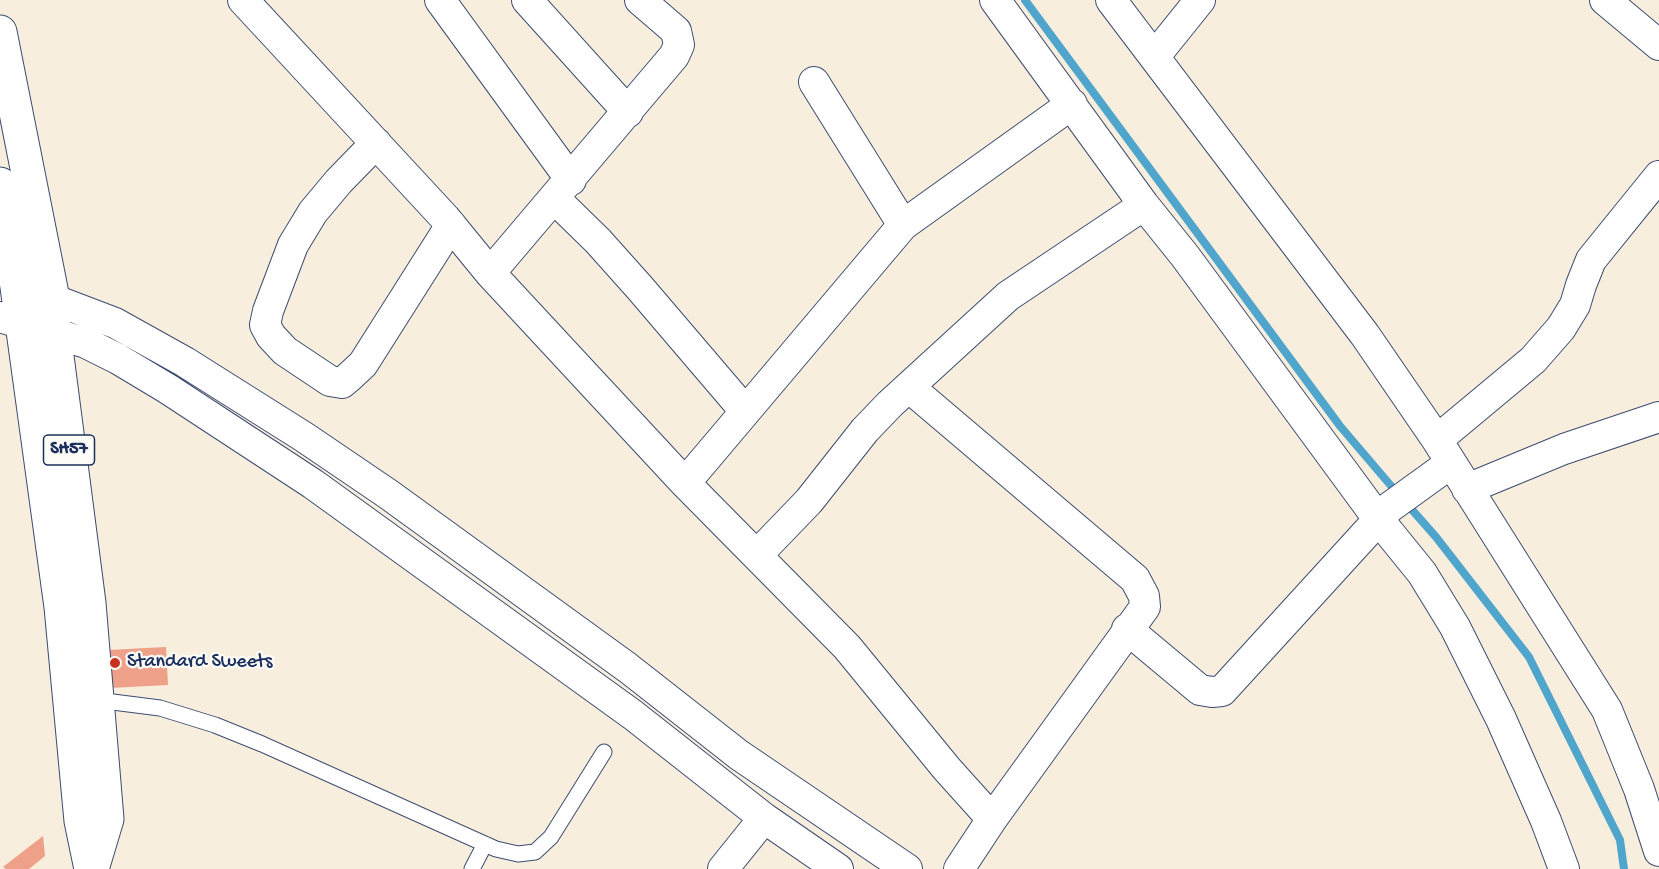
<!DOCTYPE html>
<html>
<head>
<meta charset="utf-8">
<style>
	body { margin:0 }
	canvas { display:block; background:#f8eedd }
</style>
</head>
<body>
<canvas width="1659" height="869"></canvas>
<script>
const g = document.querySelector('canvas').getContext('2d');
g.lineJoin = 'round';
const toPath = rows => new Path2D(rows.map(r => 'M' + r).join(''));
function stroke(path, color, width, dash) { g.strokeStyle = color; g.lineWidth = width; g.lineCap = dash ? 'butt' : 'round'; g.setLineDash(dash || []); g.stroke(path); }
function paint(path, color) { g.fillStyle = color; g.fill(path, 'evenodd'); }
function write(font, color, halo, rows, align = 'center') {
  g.font = font + ' "Gochi Hand",sans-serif'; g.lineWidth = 4.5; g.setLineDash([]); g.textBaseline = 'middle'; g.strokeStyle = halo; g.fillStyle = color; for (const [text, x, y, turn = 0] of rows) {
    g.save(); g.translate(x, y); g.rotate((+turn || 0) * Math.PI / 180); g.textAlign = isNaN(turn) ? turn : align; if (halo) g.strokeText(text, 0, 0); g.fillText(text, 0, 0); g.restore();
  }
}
stroke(toPath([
	[1025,0,1340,426,1398,494],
	[1406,503,1436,537,1529,657,1620,840,1624,869]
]), '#4fa5cb', 8);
paint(toPath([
	[166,647,168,685,110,688,108,650],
	[43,836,45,856,29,869,6,869,3,867]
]), '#efa088');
const lane = toPath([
	[97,700,160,708,215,725,262,744,496,849,518,854,535,852,551,837,604,752],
	[472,869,485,844]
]);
const street = toPath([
	[243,0,445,218,490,273,685,483,847,647,947,769,992,819,1145,607,1144,596,1135,579,910,388],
	[440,0,571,180],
	[527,0,628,112],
	[995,0,1144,205,1185,256,1379,520,1422,573,1455,627,1501,719,1546,821,1564,869],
	[1111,0,1365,335,1437,440,1607,710,1639,789,1659,851],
	[1605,0,1659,45],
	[1155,56,1200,0],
	[814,82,903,225],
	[376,143,339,181,313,212,293,245,268,311,265,325,271,336,285,351,330,381,342,383,348,378,363,364,451,225],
	[555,199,598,241,640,288,745,411],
	[490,273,674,56,679,45,676,31,640,0],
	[31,291,115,323,185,362,304,437,388,494,628,668,739,755,907,869],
	[0,317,86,343,118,359,168,389,313,484,633,715,764,818,838,869],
	[1437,440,1533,360,1561,328,1575,305,1581,285,1591,260,1659,176],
	[685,483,903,225,1072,104],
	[1467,489,1564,449,1659,417],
	[757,555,809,501,865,430,890,404,1008,296,1144,205],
	[1127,629,1200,690,1212,692,1222,691,1390,507,1451,463],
	[723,869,764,818],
	[959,869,992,819]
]);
const primary = toPath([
	[0,32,53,299,54,333,89,603,107,819,92,869],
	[0,184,17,287,61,607,81,821,91,869]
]);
stroke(lane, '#3c4c71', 17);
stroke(street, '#3c4c71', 32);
stroke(primary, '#3c4c71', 35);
stroke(lane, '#fff', 15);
stroke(street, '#fff', 30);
stroke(primary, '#fff', 33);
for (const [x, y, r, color] of [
	[115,663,6,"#c8321e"]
]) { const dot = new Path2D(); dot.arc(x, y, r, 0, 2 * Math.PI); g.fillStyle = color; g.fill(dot); stroke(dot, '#fdfcf7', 2); }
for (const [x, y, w] of [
	[69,450,51]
]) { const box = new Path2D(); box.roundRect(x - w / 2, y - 15, w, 30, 4.5); g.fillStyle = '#fdfcf7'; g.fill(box); stroke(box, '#1b2f5e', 1.5); }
write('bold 18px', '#1b2f5e', null, [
	["SH57",69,450]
]);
write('20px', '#1b2f5e', '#fdfcf7', [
	["Standard Sweets",127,663]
], 'left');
</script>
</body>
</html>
